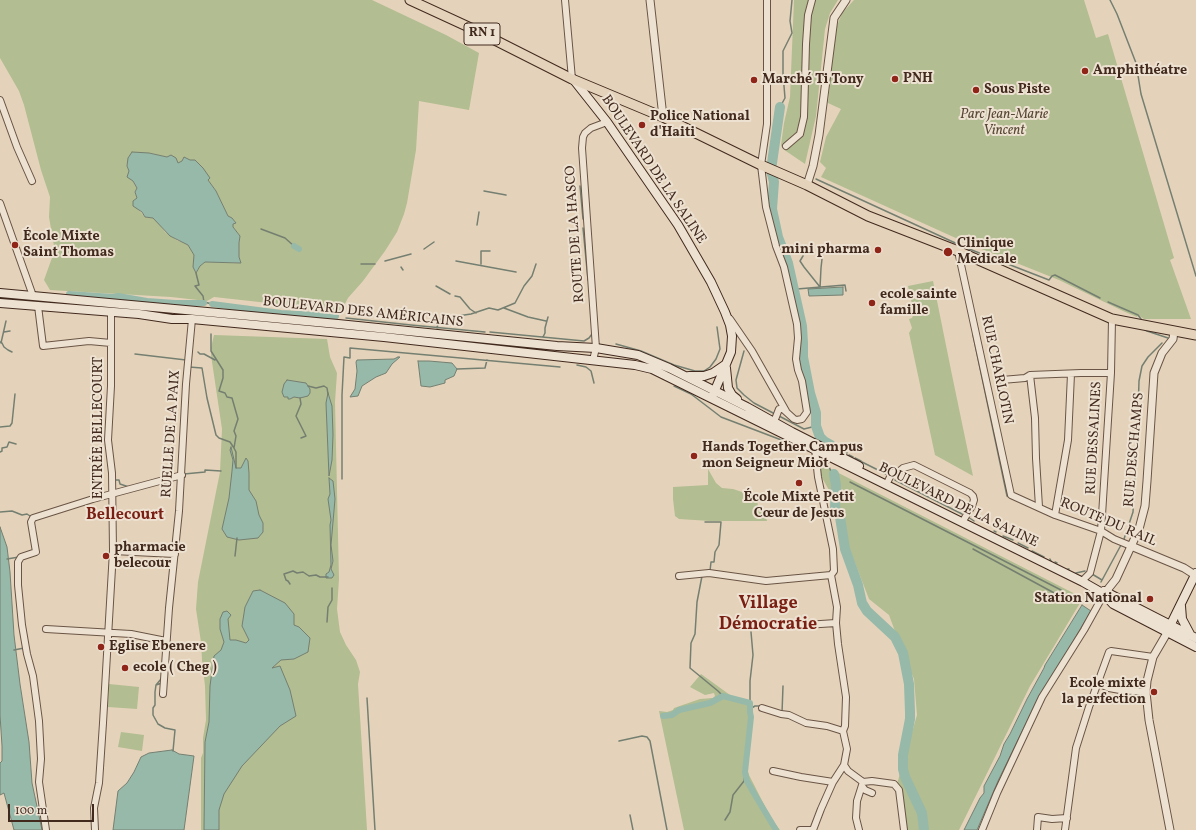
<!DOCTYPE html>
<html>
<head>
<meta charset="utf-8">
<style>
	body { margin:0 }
	#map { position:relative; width:1196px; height:830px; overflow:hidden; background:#e4d3ba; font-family:Vollkorn,serif }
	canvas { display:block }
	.scale { position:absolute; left:8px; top:804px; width:86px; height:18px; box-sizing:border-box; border:2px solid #42291e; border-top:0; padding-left:5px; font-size:12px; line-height:14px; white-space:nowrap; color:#42291e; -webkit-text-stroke:3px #ede2d2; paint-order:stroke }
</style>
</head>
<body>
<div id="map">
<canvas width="1196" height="830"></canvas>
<div class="scale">100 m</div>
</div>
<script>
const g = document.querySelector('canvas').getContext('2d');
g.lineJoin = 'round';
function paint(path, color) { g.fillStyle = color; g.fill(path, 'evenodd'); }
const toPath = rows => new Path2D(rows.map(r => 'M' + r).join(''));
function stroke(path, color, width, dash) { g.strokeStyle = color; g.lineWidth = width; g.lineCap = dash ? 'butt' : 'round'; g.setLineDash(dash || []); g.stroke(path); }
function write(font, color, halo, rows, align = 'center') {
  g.font = font + ' Vollkorn,serif'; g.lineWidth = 4; g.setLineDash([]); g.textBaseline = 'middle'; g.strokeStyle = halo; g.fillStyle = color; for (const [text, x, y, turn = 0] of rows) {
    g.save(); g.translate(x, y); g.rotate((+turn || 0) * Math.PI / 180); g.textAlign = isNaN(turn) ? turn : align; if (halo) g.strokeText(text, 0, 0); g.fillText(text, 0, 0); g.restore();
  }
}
paint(toPath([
	[0,0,372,0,446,35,479,53,469,110,419,101,416,150,407,203,404,214,397,232,385,251,363,281,348,298,341,311,214,297,207,301,171,297,50,290,44,280,53,255,54,246,49,217,50,197,41,170,24,105,19,91,0,58],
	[149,153,167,157,178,163,182,161,210,178,208,180,216,191,228,216,232,218,236,223,233,224,233,227,240,236,239,243,239,257,241,263,205,262,200,266,196,273,194,255,188,245,185,242,178,241,165,232,159,223,153,218,145,217,137,208,137,198,135,192,137,188,133,181,127,166,128,163],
	[794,0,838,0,830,13,825,29,816,116,805,164,783,149,781,145,784,123,790,97],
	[854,0,1084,0,1096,38,1108,34,1174,258,1170,260,1191,319,1144,319,1138,315,1137,317,1123,311,1059,280,969,244,821,177,826,168,820,162,826,137,841,109,828,103,835,31,842,13],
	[933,281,952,375,973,476,935,455,909,333,912,328,909,319,912,318,914,313,908,286],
	[214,335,327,339,330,357,337,373,335,402,339,579,337,609,340,632,346,645,356,660,360,672,358,684,367,830,201,830,201,758,203,753,203,738,206,720,205,686,202,660,201,642,196,609,198,582,220,472,222,429,211,355,211,348],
	[819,463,1083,598,1030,686,959,830,901,830,897,784,917,715,914,679,903,653,889,615,869,599,838,519,829,490,821,476],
	[708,469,716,483,722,488,733,489,757,497,758,508,762,510,765,514,767,521,710,521,679,519,675,516,673,499,673,487,708,485],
	[701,674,730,695,744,701,751,707,752,716,747,769,749,775,771,818,780,830,684,830,659,711,667,712,673,710,674,708,700,699,713,698,715,696,714,693,705,695,690,687],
	[109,684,139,687,137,709,108,707],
	[121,732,144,735,142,751,118,747]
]), '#b2bd91');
const water = toPath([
	[132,152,149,153,167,157,171,155,176,158,178,163,182,161,184,157,190,160,195,160,203,168,210,178,208,180,216,191,228,216,232,218,236,223,233,224,233,227,240,236,239,243,239,257,241,263,205,262,200,266,196,273,193,267,194,255,188,245,170,236,153,218,145,217,142,212,133,206,133,201,137,198,135,192,137,188,133,181,127,177,129,171,127,166,128,158,132,152],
	[843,287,843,295,809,296,808,289,843,287],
	[398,357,400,357,392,364,386,373,376,377,362,386,358,396,350,397,355,389,357,371,356,362,357,360,394,359,398,357],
	[418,361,429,361,452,363,457,369,454,376,445,380,445,383,430,387,421,386,418,361],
	[287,380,306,383,310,389,310,393,308,396,300,398,294,397,290,399,288,399,288,397,284,397,282,392,284,384,287,380],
	[328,393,332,406,333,435,332,460,329,476,326,403,328,393],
	[231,447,236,468,241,468,246,458,248,461,249,473,249,490,256,501,259,515,263,523,263,532,258,538,239,540,227,537,222,529,229,498,232,471,233,460,230,450,231,447],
	[329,478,333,481,335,499,331,545,333,561,331,569,334,575,332,578,326,578,326,574,329,572,331,565,330,525,331,520,328,499,330,494,329,478],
	[0,527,7,547,10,572,14,635,20,684,29,742,32,783,42,830,14,830,4,793,0,795,0,763,2,761,2,746,0,715,0,527],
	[260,590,285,603,294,614,294,625,299,627,310,638,308,652,294,659,281,660,272,668,280,666,290,690,296,716,280,726,242,766,224,794,219,810,219,830,204,830,205,742,209,722,210,686,214,656,221,650,224,642,220,629,220,619,223,612,227,611,231,615,228,619,230,640,236,640,246,643,249,640,242,626,245,607,253,591,260,590],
	[1082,605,1091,611,1034,707,998,781,977,830,964,830,980,798,984,793,984,786,1000,756,1004,744,1010,734,1027,699,1044,668,1045,665,1082,605],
	[172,750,179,754,194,756,184,830,113,830,118,791,127,783,134,772,141,757,149,753,172,750]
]);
paint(water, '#97b9a9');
stroke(water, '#757f71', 1);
stroke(toPath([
	[1110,0,1117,14,1136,63,1141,94,1196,276],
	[780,107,785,98,783,74,783,51,792,33,790,21,792,0],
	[816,179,964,247,1049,280,1052,276,1055,275,1100,298],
	[580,186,583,219],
	[484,191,506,195],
	[477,225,479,212],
	[583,228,588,280],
	[261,229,285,238,294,246],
	[424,249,434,242],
	[803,256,800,261,804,267,820,287],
	[385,261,411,254],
	[456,261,516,272],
	[361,264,375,264],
	[481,264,481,251,490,251],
	[401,267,403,270],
	[196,273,199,285,195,286,203,296,204,302,212,304,213,306],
	[436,286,450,294],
	[820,288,821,268,823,250,828,243],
	[794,291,797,289,845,285,846,291],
	[455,296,460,297,470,309,476,313],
	[1108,302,1138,315,1141,319],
	[504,308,528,317,546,321],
	[346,318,411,325,485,332],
	[437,328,439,320,444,318,471,314,489,308,498,310,515,303,524,286,532,276,536,264],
	[1142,328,1147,331,1168,338],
	[4,332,10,331],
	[490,332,584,341,589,338,592,334,592,329],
	[211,334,211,351,223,370,223,378,219,391,225,393,227,397,232,398,238,419,234,431,236,436,234,448,236,452,236,468],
	[973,335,1007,496,1016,500],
	[543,337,545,333,545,328,548,317],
	[0,342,2,343,4,347,8,350,12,352],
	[1,343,6,321],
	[616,344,641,351,674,365],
	[744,351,736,380,737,388,744,395,754,403,775,414],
	[198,352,200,354,204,354,215,360],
	[135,354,186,360],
	[577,365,586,367,591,371,594,383],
	[674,365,695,371,704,371,710,367,716,359,720,349,717,327],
	[189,367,202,368,207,398,216,435,219,438,230,442,234,448],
	[457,369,485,368,487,360],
	[308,386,316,388,324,386,327,388,328,394],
	[674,386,691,394,721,417,805,449],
	[300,398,301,404,296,416,306,436,301,438],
	[779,416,804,429,816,426],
	[0,427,10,426,12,423,15,394],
	[841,450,847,453],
	[0,452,2,451,2,448,7,447,9,442,16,444],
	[849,455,853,457],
	[820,456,827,461,836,485],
	[855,458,861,461],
	[862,462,888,475],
	[184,474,205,472,205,470,221,471],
	[342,479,342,395,344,357,350,358,350,348,560,367],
	[895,480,962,514],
	[850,482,1061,590,1072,599],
	[115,484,115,480,119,480,120,484,129,487],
	[0,512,12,511,22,515,27,514,30,516],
	[968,517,974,521],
	[705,522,721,522,719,545,715,552,714,562,711,562,710,571],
	[994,531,996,532],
	[1003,536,1013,540],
	[1123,542,1133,512,1137,445,1139,381,1142,366,1148,357,1162,343],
	[1018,543,1028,548],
	[973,549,1069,601],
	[1032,551,1044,557],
	[235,556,237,538],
	[7,559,19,557],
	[1050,559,1051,561],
	[1055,562,1057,563],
	[1068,569,1069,569],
	[1076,573,1085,571],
	[1092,574,1102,580],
	[702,576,697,602,695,634,691,643,690,668,718,691,723,696],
	[1101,582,1121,545],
	[290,584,288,581,286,580,284,574,293,571,297,573,303,572,309,576,316,575,320,577,328,577],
	[327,622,328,607,332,600,332,588],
	[751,632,753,655,750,681,750,709,755,706,762,706],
	[161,642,163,653],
	[14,650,24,648],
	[162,683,156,685,155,692,155,705,153,708,153,715,158,724,165,728,175,730,173,751],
	[156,685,161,679],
	[367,698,375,830],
	[782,713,783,686],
	[619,741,642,736,647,737,650,741,667,830],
	[630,815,633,830],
	[725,820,730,812,733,795,744,781,745,772]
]), '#757f71', 1.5);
stroke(toPath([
	[294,246,299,249],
	[69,294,113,297,118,296,147,301,175,303,204,303],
	[212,304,281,313,336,316],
	[663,716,672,715,679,710,710,703,723,696,750,703,750,712,751,717,745,772,747,781,755,795,776,830]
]), '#97b9a9', 6);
stroke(toPath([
	[780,107,771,170,774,182,772,209,778,237,788,263,802,326,803,343,803,357,810,393,816,413,816,426,821,440],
	[820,437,824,441,831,445],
	[834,474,836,485,835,508,840,517,845,549,858,585,862,603,867,611,895,637,903,653,909,684,910,712,910,719,903,755,903,769,905,777,922,813,924,830]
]), '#97b9a9', 10);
const minor = toPath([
	[565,0,572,79],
	[767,0,767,124,761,165,766,207,776,246,784,267,797,324,798,338,796,359,798,370,802,381,807,412,802,419,797,420,794,419,783,409,779,409,774,422],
	[0,100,17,147,32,181],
	[786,146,800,134,804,117,806,44,808,15,812,0],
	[0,203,33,296],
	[958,251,1011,495,1055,515,1101,531,1114,539,1131,546],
	[38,306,43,346,89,341,111,343],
	[730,319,752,351,786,411],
	[593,360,596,348,582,148,583,137,585,133,591,128,607,122],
	[1030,375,1035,418,1036,458,1039,507],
	[1002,380,1025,378,1030,375,1081,373,1111,373],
	[815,449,818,477,833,549,834,571,831,575,837,607,836,623,838,644,846,697,845,726,843,731],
	[888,481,892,473,897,473,903,468,914,465,970,493,973,496,974,500,972,506,963,521],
	[1055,515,1068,440,1071,374],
	[113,551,175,554],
	[679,576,709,573,766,581,831,575],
	[1084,579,1090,573,1101,531,1111,373,1112,319],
	[748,624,805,625,836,623],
	[46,629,131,634,166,641],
	[1098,683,1109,688,1120,690,1146,692],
	[163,694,169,608,179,511,186,384,192,319],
	[762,708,781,714,789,715,806,723,827,726,843,731],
	[843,731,847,749,844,765,848,771,863,782,872,781,894,784,899,790,904,830],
	[773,771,801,777,833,782],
	[862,786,865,790,872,793],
	[46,830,39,782,41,759,39,721,33,676,27,654,22,625,18,585,18,562,21,557,36,552,31,522,33,518,93,499,182,475],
	[95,830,94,808,99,783,103,723,113,551,112,473,108,440,111,386,111,312],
	[800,830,813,830],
	[813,830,821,809,833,782,844,765],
	[859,830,856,818,857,801,863,782],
	[982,830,997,793,1042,697,1084,630,1104,594],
	[1037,830,1038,817,1052,819,1067,818],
	[1065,830,1076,748,1089,707,1109,652,1111,651,1153,657]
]);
const tertiary = toPath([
	[650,0,663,117],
	[807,185,813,166,819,135,834,18,846,0],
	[1131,546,1184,568,1195,575],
	[1104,594,1116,579,1139,529,1145,506,1147,481,1154,373,1162,353,1173,339,1174,331],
	[1167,633,1153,657,1147,681,1146,692,1149,720,1170,830]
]);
const secondary = toPath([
	[573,79,607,122,678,225,711,282,725,312,730,325,732,336,731,352,713,395],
	[0,293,338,324,557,346,596,348,638,355,669,368,747,407,792,432,859,466],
	[0,303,139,314,172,319,192,319,384,337,635,365,652,369,1083,582,1104,594,1113,604,1196,647],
	[726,368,728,388,732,395,737,399],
	[689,376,704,376,713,373,726,364],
	[1104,591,1196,638],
	[1181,606,1182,619,1190,634],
	[1168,630,1196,573]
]);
const primary = toPath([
	[410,0,473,29,572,79,663,117,761,165,807,185,868,216,958,251,1112,319,1196,335]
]);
stroke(minor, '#6a5445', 8);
stroke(tertiary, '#6a5445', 9);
stroke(secondary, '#42291e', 10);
stroke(primary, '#42291e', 11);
stroke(minor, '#ede2d2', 6);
stroke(tertiary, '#ede2d2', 7);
stroke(secondary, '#ede2d2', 8);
stroke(primary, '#e4d3ba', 9);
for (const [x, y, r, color] of [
	[1085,71,4,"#8f2418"],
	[895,79,4,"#8f2418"],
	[754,80,4,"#8f2418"],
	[976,90,4,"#8f2418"],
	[642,125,4,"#8f2418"],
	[15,245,4,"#8f2418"],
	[878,250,4,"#8f2418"],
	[948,252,5,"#8f2418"],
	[872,303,4,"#8f2418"],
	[694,456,4,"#8f2418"],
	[799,483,4,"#8f2418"],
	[106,556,4,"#8f2418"],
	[1150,599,4,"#8f2418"],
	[101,647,4,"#8f2418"],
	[125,668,4,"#8f2418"],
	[1154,692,4,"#8f2418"]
]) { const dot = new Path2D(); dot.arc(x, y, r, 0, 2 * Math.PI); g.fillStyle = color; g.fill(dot); stroke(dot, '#ede2d2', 1.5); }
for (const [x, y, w] of [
	[482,34,36]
]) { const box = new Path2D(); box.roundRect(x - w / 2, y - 11, w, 22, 3); g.fillStyle = '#ede2d2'; g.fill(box); stroke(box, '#42291e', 1); }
write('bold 13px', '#42291e', null, [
	["RN 1",482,34]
]);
write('bold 14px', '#42291e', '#ede2d2', [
	["Amphithéatre",1093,71],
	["PNH",903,79],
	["Marché Ti Tony",762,80],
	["Sous Piste",984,90],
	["Police National",650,117],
	["d'Haiti",650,133],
	["École Mixte",23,237],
	["Saint Thomas",23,253],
	["Clinique",957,244],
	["Medicale",957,260],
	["mini pharma",870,250,"right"],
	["ecole sainte",880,295],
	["famille",880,311],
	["Hands Together Campus",702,448],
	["mon Seigneur Miot",702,464],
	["École Mixte Petit",799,498,"center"],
	["Cœur de Jesus",799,514,"center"],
	["pharmacie",114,548],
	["belecour",114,564],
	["Station National",1142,599,"right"],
	["Eglise Ebenere",109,647],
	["ecole ( Cheg )",133,668],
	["Ecole mixte",1146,684,"right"],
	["la perfection",1146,700,"right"]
], 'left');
write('italic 14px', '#584735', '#ede2d2', [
	["Parc Jean-Marie",1004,115],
	["Vincent",1004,131]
]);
write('14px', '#42291e', '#ede2d2', [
	["BOULEVARD DE LA SALINE",653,170,56],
	["ROUTE DE LA HASCO",576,234,-94],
	["BOULEVARD DES AMÉRICAINS",363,313,6],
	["RUE CHARLOTIN",996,370,78],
	["ENTRÉE BELLECOURT",99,428,-90],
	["RUELLE DE LA PAIX",172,434,-86],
	["RUE DESSALINES",1095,438,-87],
	["RUE DESCHAMPS",1135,450,-85],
	["BOULEVARD DE LA SALINE",958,506,26],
	["ROUTE DU RAIL",1108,523,23]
]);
write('bold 16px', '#7a1f14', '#ede2d2', [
	["Bellecourt",125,516]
]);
write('bold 18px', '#7a1f14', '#ede2d2', [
	["Village",768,605],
	["Démocratie",768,626]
]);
</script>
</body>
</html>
